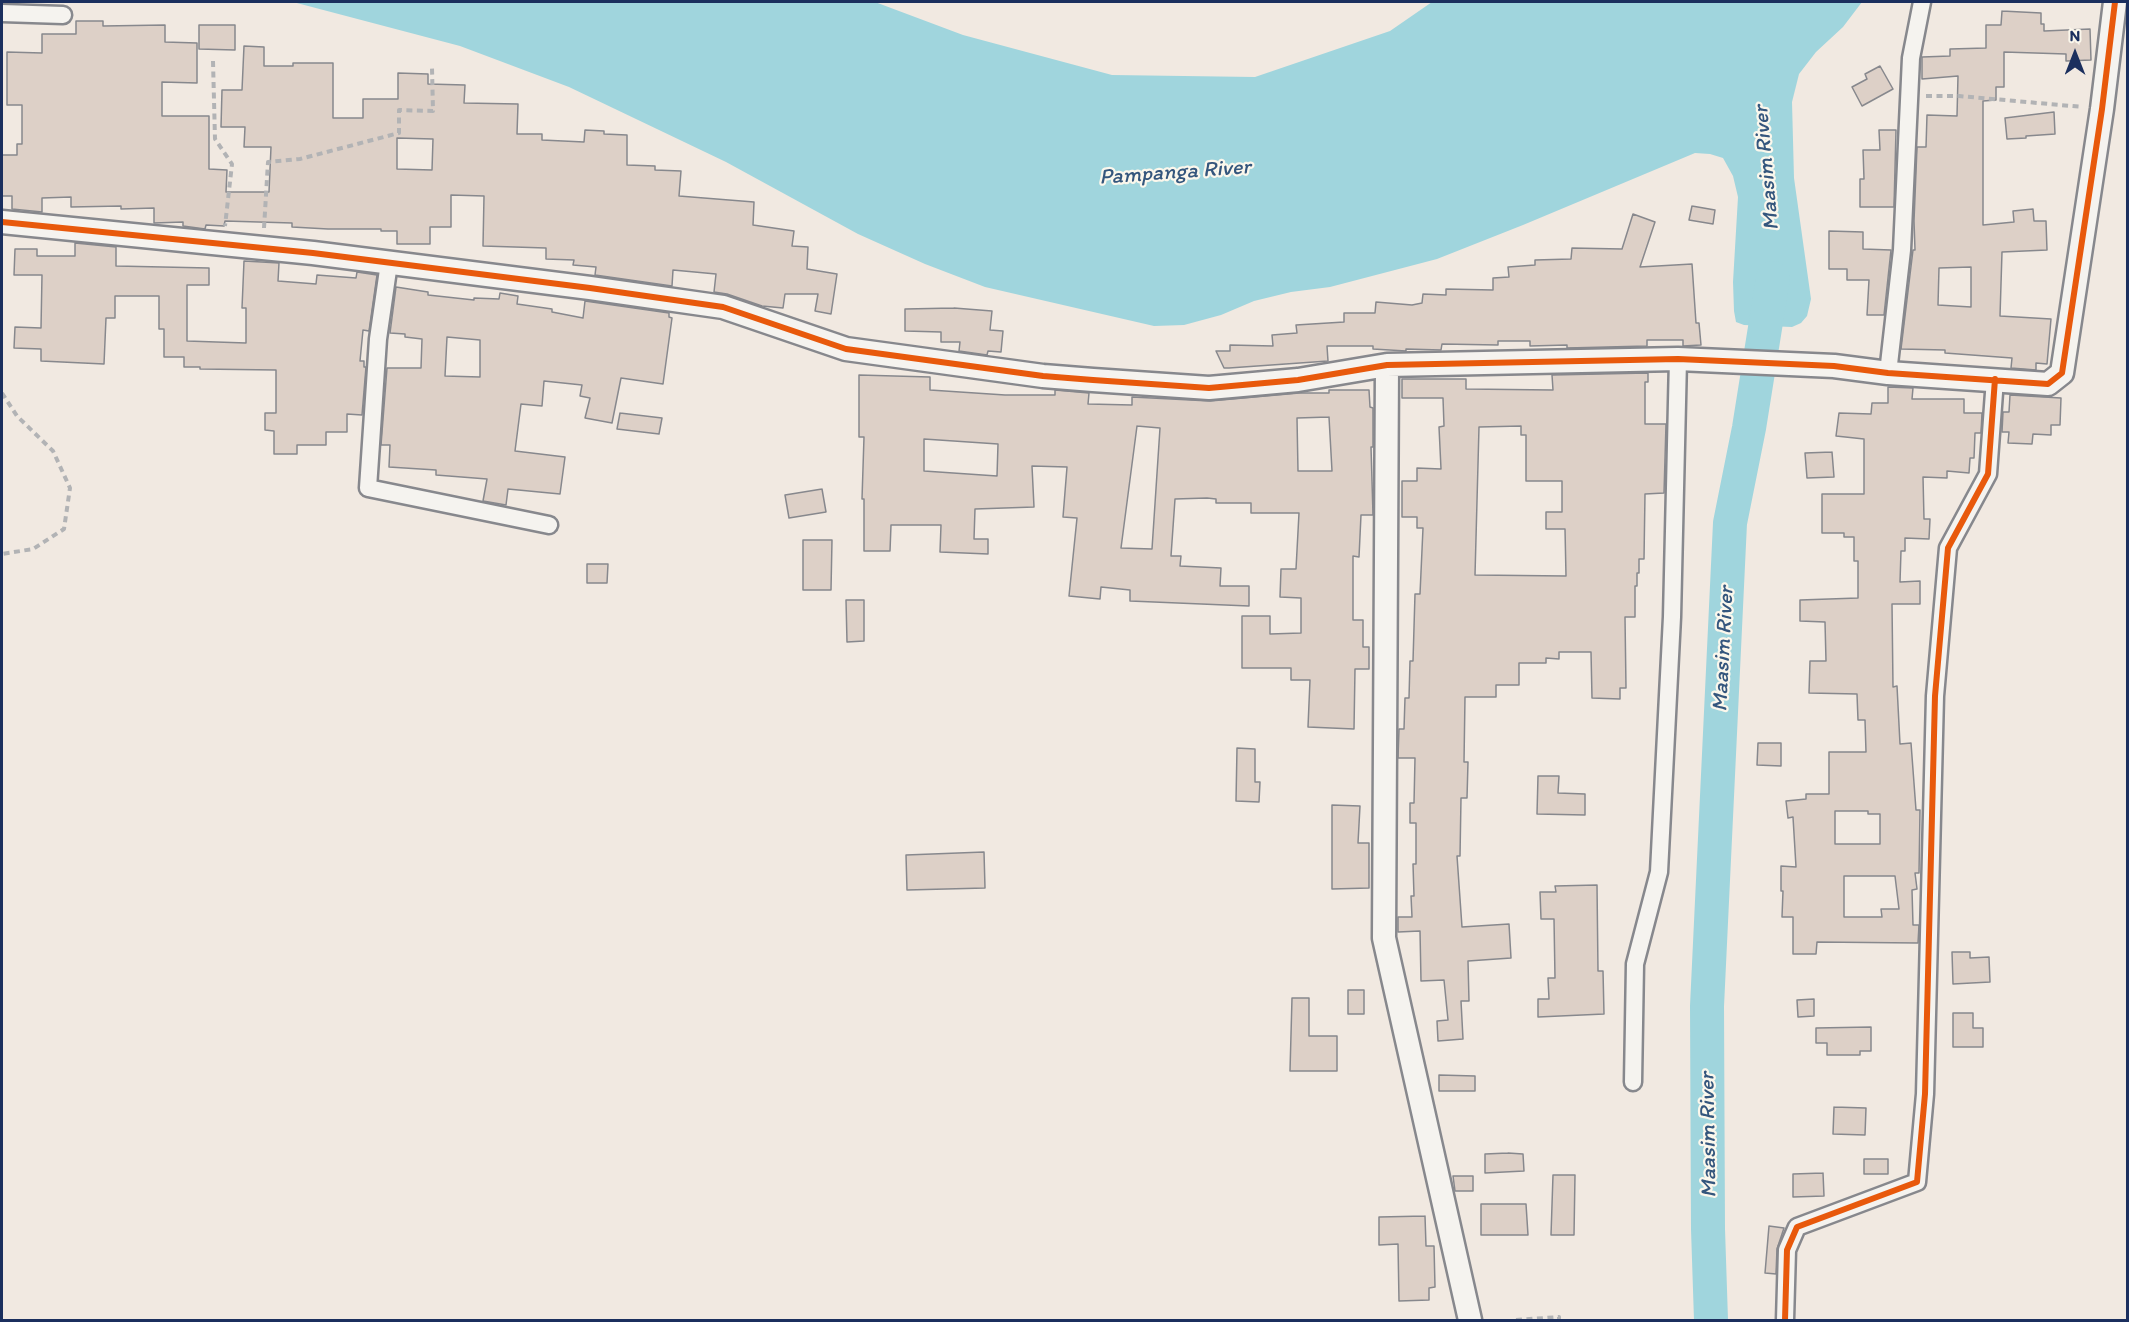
<!DOCTYPE html>
<html>
<head>
<meta charset="utf-8">
<style>
	body { margin:0 }
	#map { position:relative; width:2129px; height:1322px; overflow:hidden; background:#f1e9e1; font-family:Itim,sans-serif }
	canvas { display:block }
	.frame { position:absolute; inset:0; border:3px solid #1b2f5e; pointer-events:none }
	.north { position:absolute; left:2045px; top:24px; width:60px; height:60px; -webkit-text-stroke:4px #fbf7ec; paint-order:stroke; rotate:0deg; font-size:16px; font-weight:700; line-height:24px; text-align:center; color:#1b2f5e }
	.north::after { content:''; display:block; margin:auto; width:21px; height:27px; background:#1b2f5e; clip-path:polygon(50% 0,100% 100%,50% 72%,0 100%) }
</style>
</head>
<body>
<div id="map">
<canvas width="2129" height="1322"></canvas>
<div class="frame"></div>
<div class="north">N</div>
</div>
<script>
const g = document.querySelector('canvas').getContext('2d');
g.lineJoin = 'round';
function paint(path, color) { g.fillStyle = color; g.fill(path, 'evenodd'); }
const toPath = rows => new Path2D(rows.map(r => 'M' + r).join(''));
function stroke(path, color, width, dash) { g.strokeStyle = color; g.lineWidth = width; g.lineCap = dash ? 'butt' : 'round'; g.setLineDash(dash || []); g.stroke(path); }
function write(font, color, halo, rows, align = 'center') {
  g.font = font + ' Itim,sans-serif'; g.lineWidth = 4.5; g.setLineDash([]); g.textBaseline = 'middle'; g.strokeStyle = halo; g.fillStyle = color; for (const [text, x, y, turn = 0] of rows) {
    g.save(); g.translate(x, y); g.rotate((+turn || 0) * Math.PI / 180); g.textAlign = isNaN(turn) ? turn : align; if (halo) g.strokeText(text, 0, 0); g.fillText(text, 0, 0); g.restore();
  }
}
paint(toPath([
	[293,2,875,2,963,35,1112,75,1255,77,1390,31,1432,2,1862,2,1843,27,1816,52,1799,74,1792,102,1794,178,1811,299,1807,316,1801,323,1792,327,1744,325,1736,322,1734,311,1733,282,1738,197,1733,176,1723,158,1710,154,1695,153,1523,225,1437,259,1330,287,1291,292,1254,301,1221,315,1184,325,1154,326,985,287,925,264,858,234,726,162,569,87,460,46]
]), '#a0d5dd');
stroke(toPath([
	[1711,1320,1708,1229,1707,1006,1730,523,1749,428,1773,278]
]), '#a0d5dd', 34);
const building = toPath([
	[2002,11,2041,13,2041,24,2044,24,2044,31,2090,29,2091,60,2066,61,2066,54,2004,52,2004,87,1996,87,1996,100,1983,101,1983,225,2014,222,2013,211,2033,209,2034,221,2046,221,2047,250,2002,252,2000,316,2051,319,2047,364,2036,363,2036,370,2011,368,2012,358,1945,353,1945,350,1901,349,1913,250,1915,250,1914,221,1917,147,1926,147,1927,115,1957,116,1958,76,1922,79,1922,57,1950,56,1950,49,1986,48,1986,25,2001,25,2002,11],
	[1971,267,1971,307,1938,305,1939,268,1971,267],
	[76,21,103,21,103,26,165,25,165,42,197,43,197,83,162,82,162,116,209,116,209,169,227,170,226,192,269,192,271,147,244,147,245,127,221,127,222,90,242,90,244,46,264,47,264,66,293,66,293,63,333,63,333,118,363,118,363,99,398,99,398,73,428,74,428,84,465,85,464,103,518,104,517,134,542,134,542,140,584,142,585,130,604,131,604,134,627,135,627,165,655,166,655,170,681,171,679,196,754,202,753,225,794,231,792,246,808,247,807,269,837,274,831,314,815,311,818,294,785,294,783,308,762,306,727,294,714,292,716,274,673,270,672,286,595,275,596,267,573,265,574,260,546,259,546,248,483,246,484,196,451,195,451,227,430,227,430,244,397,244,397,231,381,231,381,229,328,229,292,227,292,223,225,221,224,226,206,225,205,229,183,226,183,222,154,223,154,208,121,209,121,206,71,207,71,197,42,198,42,212,12,209,12,196,2,196,2,155,17,155,17,144,22,144,22,105,7,105,7,52,42,53,42,34,76,34,76,21],
	[397,138,433,139,432,170,397,169,397,138],
	[199,25,235,25,235,50,199,49,199,25],
	[1880,66,1893,89,1862,106,1852,87,1867,79,1865,74,1880,66],
	[2054,112,2055,134,2026,136,2026,138,2007,139,2005,118,2054,112],
	[1879,130,1896,130,1894,207,1860,207,1860,179,1864,179,1863,150,1880,150,1879,130],
	[1692,206,1715,210,1713,224,1689,220,1692,206],
	[1633,214,1655,222,1640,267,1692,264,1696,323,1699,323,1701,345,1683,346,1683,340,1647,340,1647,346,1567,348,1567,345,1530,346,1530,341,1498,341,1498,345,1442,344,1441,350,1406,349,1406,351,1373,349,1373,346,1327,346,1328,361,1229,368,1224,368,1216,351,1230,351,1230,345,1273,346,1272,335,1297,333,1296,325,1344,322,1344,313,1375,313,1376,302,1412,305,1422,303,1423,294,1446,295,1446,289,1493,290,1493,278,1509,277,1508,267,1535,265,1535,260,1571,259,1572,248,1622,249,1633,214],
	[1829,231,1863,232,1863,249,1891,250,1884,315,1867,315,1869,280,1847,280,1847,269,1829,269,1829,231],
	[75,243,116,247,116,266,209,268,209,285,187,285,187,341,246,343,246,308,242,308,244,261,279,263,278,281,316,284,317,275,356,278,357,272,377,275,369,331,363,330,360,361,364,361,364,367,366,367,362,415,347,414,347,432,326,432,326,445,297,445,297,454,274,454,274,431,265,430,265,413,276,413,276,370,200,369,200,367,184,367,184,357,164,357,164,329,159,329,159,296,115,296,115,318,106,318,104,364,41,361,41,349,14,348,15,327,41,328,42,275,14,275,15,249,37,249,37,256,75,256,75,243],
	[396,287,428,292,428,295,474,300,474,298,499,299,500,293,518,296,517,304,552,309,552,312,583,318,585,301,669,313,669,317,672,318,663,384,621,378,612,423,585,418,590,398,580,396,582,385,544,381,542,406,521,404,515,451,565,457,560,494,508,489,506,505,483,501,487,479,436,475,436,470,389,467,390,445,381,445,387,368,421,368,422,339,405,337,405,334,390,333,396,287],
	[447,337,480,340,480,377,445,376,447,337],
	[954,308,992,311,990,330,1003,331,1001,352,988,351,987,355,959,351,960,342,941,342,941,332,905,331,905,309,954,308],
	[1648,373,1648,382,1645,382,1645,424,1666,424,1664,493,1645,494,1644,559,1639,559,1639,573,1637,573,1637,586,1635,586,1635,617,1625,617,1626,688,1620,688,1620,699,1592,698,1591,652,1559,652,1559,659,1546,658,1546,663,1519,663,1519,685,1496,685,1496,697,1465,697,1464,762,1468,762,1467,798,1461,798,1460,856,1457,856,1462,927,1509,924,1511,958,1468,961,1469,1001,1461,1001,1463,1039,1438,1041,1437,1021,1448,1020,1444,980,1421,981,1420,931,1398,932,1398,917,1412,917,1411,896,1414,896,1413,864,1416,864,1416,823,1410,823,1410,803,1414,803,1415,758,1398,758,1399,729,1404,729,1405,698,1409,698,1410,661,1413,661,1415,594,1420,594,1423,528,1417,528,1417,517,1402,517,1402,481,1417,481,1417,468,1441,469,1439,427,1444,426,1443,398,1402,398,1402,379,1466,379,1466,389,1553,390,1552,375,1648,373],
	[1521,426,1521,435,1526,435,1526,481,1562,481,1562,512,1546,512,1546,529,1565,529,1566,576,1475,575,1479,427,1521,426],
	[859,375,930,377,930,390,1005,395,1055,395,1055,390,1089,393,1088,404,1132,405,1132,397,1210,401,1299,393,1329,393,1329,390,1369,390,1370,407,1373,408,1373,447,1371,447,1373,515,1361,515,1359,557,1353,556,1353,620,1363,620,1363,647,1369,647,1369,669,1355,669,1354,729,1308,727,1310,680,1291,680,1291,668,1242,668,1242,616,1270,616,1270,634,1301,633,1301,598,1280,597,1281,569,1296,569,1299,513,1251,513,1251,503,1216,503,1216,499,1207,498,1175,499,1171,556,1181,556,1180,566,1221,568,1220,586,1249,586,1249,606,1130,601,1130,590,1101,587,1100,599,1069,596,1077,518,1063,517,1067,467,1032,466,1034,507,975,509,974,539,988,539,988,554,940,552,941,525,891,525,890,551,864,551,864,499,862,499,864,437,859,437,859,375],
	[1329,417,1332,471,1298,471,1297,418,1329,417],
	[1137,426,1160,428,1152,549,1121,548,1137,426],
	[924,439,998,444,997,476,924,471,924,439],
	[1888,387,1913,388,1912,399,1964,399,1964,413,1982,413,1981,433,1975,433,1974,458,1970,458,1969,473,1947,471,1947,478,1923,477,1924,519,1930,519,1929,539,1905,538,1905,551,1901,551,1900,582,1920,581,1920,604,1892,604,1893,687,1897,686,1900,744,1911,743,1916,810,1920,810,1919,873,1915,873,1917,889,1912,890,1913,925,1919,925,1918,943,1817,942,1816,954,1793,954,1793,917,1782,917,1783,891,1781,891,1781,866,1796,867,1793,817,1788,818,1786,801,1806,799,1806,794,1829,794,1829,752,1866,752,1865,720,1858,720,1857,694,1809,693,1810,661,1826,661,1825,622,1800,621,1800,600,1858,598,1858,561,1854,561,1854,537,1844,537,1844,533,1822,533,1822,494,1864,494,1864,439,1836,436,1839,413,1871,414,1872,403,1888,403,1888,387],
	[1835,811,1868,811,1868,814,1880,814,1880,844,1835,844,1835,811],
	[1844,876,1895,876,1899,909,1881,909,1882,917,1844,917,1844,876],
	[2010,395,2061,398,2060,425,2051,425,2051,435,2033,434,2032,444,2008,443,2009,432,2002,432,2003,412,2009,412,2010,395],
	[620,413,662,418,659,434,617,429,620,413],
	[1832,452,1834,477,1807,478,1805,453,1832,452],
	[822,489,826,512,789,518,785,495,822,489],
	[803,540,832,540,831,590,803,590,803,540],
	[587,564,608,564,607,583,587,583,587,564],
	[846,600,864,600,864,641,847,642,846,600],
	[1758,743,1781,743,1781,766,1757,765,1758,743],
	[1237,748,1255,749,1255,782,1260,782,1259,802,1236,801,1237,748],
	[1538,776,1559,776,1558,793,1585,794,1585,815,1537,814,1538,776],
	[1332,805,1360,806,1358,843,1369,843,1369,888,1332,889,1332,805],
	[984,852,985,888,907,890,906,855,984,852],
	[1597,885,1598,971,1603,971,1604,1014,1538,1017,1538,999,1549,999,1548,978,1555,978,1554,919,1541,919,1540,892,1556,892,1555,886,1597,885],
	[1952,952,1970,952,1970,958,1989,957,1990,982,1953,984,1952,952],
	[1348,990,1364,990,1364,1014,1348,1014,1348,990],
	[1292,998,1309,998,1309,1036,1337,1036,1337,1071,1290,1071,1292,998],
	[1814,999,1814,1016,1798,1017,1797,1000,1814,999],
	[1953,1013,1973,1013,1973,1028,1983,1028,1983,1047,1953,1047,1953,1013],
	[1871,1027,1871,1051,1860,1051,1860,1055,1827,1055,1827,1043,1816,1043,1816,1028,1871,1027],
	[1439,1075,1475,1076,1475,1091,1439,1091,1439,1075],
	[1834,1107,1866,1108,1865,1135,1833,1134,1834,1107],
	[1508,1153,1523,1154,1524,1171,1485,1173,1485,1154,1508,1153],
	[1864,1159,1888,1159,1888,1174,1864,1174,1864,1159],
	[1823,1173,1824,1196,1793,1197,1793,1174,1823,1173],
	[1553,1175,1575,1175,1574,1235,1551,1235,1553,1175],
	[1453,1176,1473,1176,1473,1191,1455,1191,1453,1176],
	[1481,1204,1526,1204,1528,1235,1481,1235,1481,1204],
	[1425,1216,1426,1246,1434,1246,1435,1287,1429,1288,1429,1300,1399,1301,1398,1244,1379,1245,1379,1217,1425,1216],
	[1769,1226,1784,1228,1777,1249,1776,1274,1765,1273,1769,1226]
]);
paint(building, '#ddd0c7');
stroke(building, '#87888d', 1.5);
const street = toPath([
	[2,13,63,15],
	[389,263,378,339,368,488,549,525],
	[1888,373,1902,250,1911,58,1922,2],
	[1633,1082,1635,964,1659,872,1672,617,1678,359],
	[1785,1320,1787,1250,1797,1227,1917,1182,1925,1094,1935,696,1948,548,1988,474,1995,379]
]);
const secondary = toPath([
	[2,222,313,253,590,288,723,307,846,349,1043,376,1093,380,1209,388,1298,380,1387,365,1678,359,1834,366,1888,373,2048,384,2062,373,2102,109,2115,2],
	[1387,365,1384,938,1470,1320]
]);
stroke(street, '#87888d', 21);
stroke(secondary, '#87888d', 27);
stroke(toPath([
	[213,61,215,139,232,164,225,226],
	[1926,96,1959,96,2083,107],
	[264,228,268,162,300,159,399,133,399,110,433,111,432,68],
	[2,393,17,416,53,451,70,488,64,529,33,549,2,554],
	[1516,1320,1559,1317,1559,1320]
]), '#b2b3b5', 4, [6, 4.5]);
stroke(street, '#f5f3ef', 16);
stroke(secondary, '#f5f3ef', 22);
stroke(toPath([
	[2,222,313,253,590,288,723,307,846,349,1043,376,1093,380,1209,388,1298,380,1387,365,1678,359,1834,366,1888,373,2048,384,2062,373,2102,109,2115,2],
	[1785,1320,1787,1250,1797,1227,1917,1182,1925,1094,1935,696,1948,548,1988,474,1995,379]
]), '#e8590c', 6);
write('italic 22px', '#34567d', '#fbf7ec', [
	["Maasim River",1767,168,-95],
	["Pampanga River",1175,173,-4],
	["Maasim River",1724,649,-87],
	["Maasim River",1709,1135,-91]
]);
</script>
</body>
</html>
